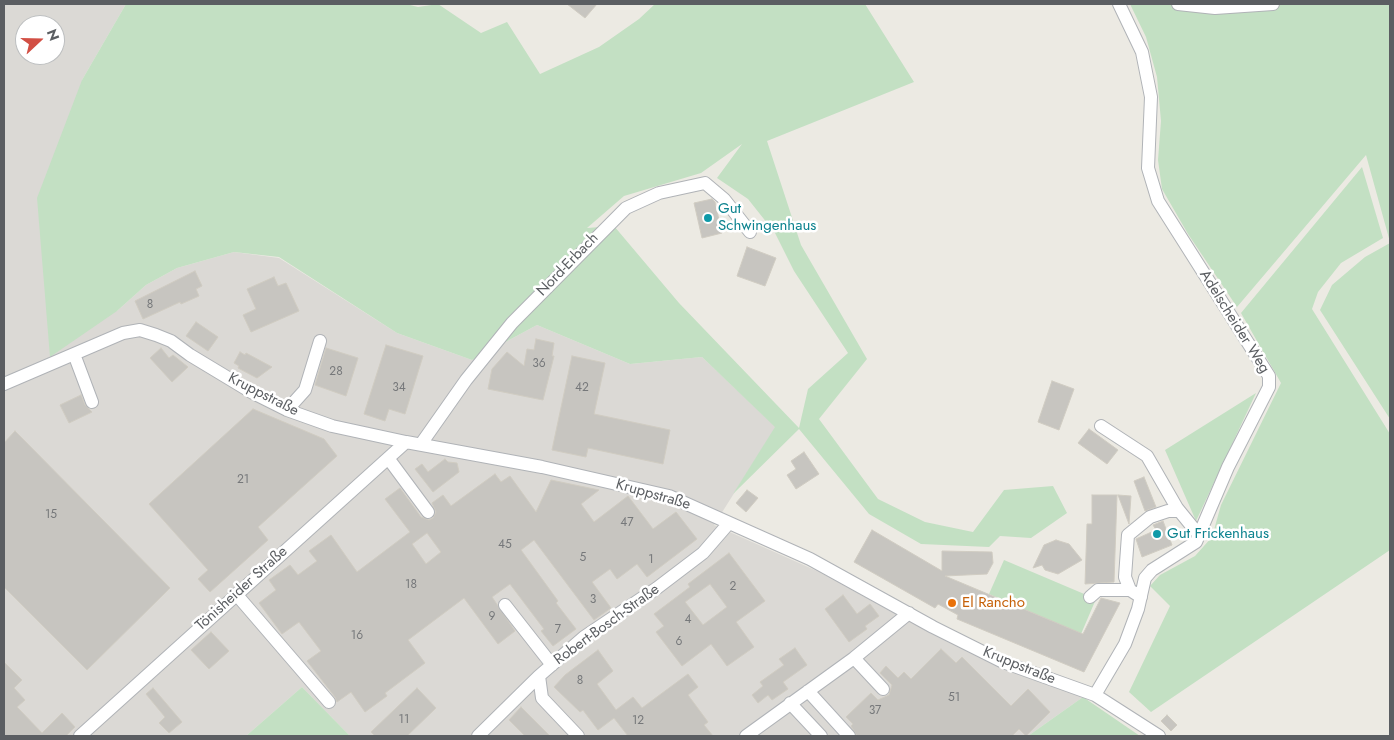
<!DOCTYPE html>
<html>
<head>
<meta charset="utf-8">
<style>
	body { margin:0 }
	#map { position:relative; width:1394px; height:740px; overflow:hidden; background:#eceae3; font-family:Jost,sans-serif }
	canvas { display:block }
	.frame { position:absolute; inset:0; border:5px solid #5b5e62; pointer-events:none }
	.north { position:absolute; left:15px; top:15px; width:50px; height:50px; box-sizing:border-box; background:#fff; border:1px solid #bdbfc0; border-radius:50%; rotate:69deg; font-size:14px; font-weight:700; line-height:20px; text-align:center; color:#5b5e62 }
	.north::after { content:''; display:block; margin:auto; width:18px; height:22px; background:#d24f44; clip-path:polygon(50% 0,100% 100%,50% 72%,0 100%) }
</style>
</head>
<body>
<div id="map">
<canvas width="1394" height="740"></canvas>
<div class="frame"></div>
<div class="north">N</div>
</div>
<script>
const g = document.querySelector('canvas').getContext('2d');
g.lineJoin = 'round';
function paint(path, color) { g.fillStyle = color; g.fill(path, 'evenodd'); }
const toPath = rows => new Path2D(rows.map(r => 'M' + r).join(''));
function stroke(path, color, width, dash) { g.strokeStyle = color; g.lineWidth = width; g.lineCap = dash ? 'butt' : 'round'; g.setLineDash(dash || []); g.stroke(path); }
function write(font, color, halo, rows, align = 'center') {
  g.font = font + ' Jost,sans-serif'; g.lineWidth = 5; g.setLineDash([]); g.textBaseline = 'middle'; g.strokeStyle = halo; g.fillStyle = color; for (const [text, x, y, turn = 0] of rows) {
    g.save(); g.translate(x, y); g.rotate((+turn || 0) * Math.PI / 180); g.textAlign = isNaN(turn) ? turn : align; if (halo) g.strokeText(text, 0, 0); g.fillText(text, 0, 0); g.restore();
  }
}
paint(toPath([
	[4,4,126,4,82,80,117,311,146,285,177,268,234,252,279,258,397,333,472,360,537,325,630,364,702,357,776,427,714,525,817,571,912,623,1083,697,1028,736,350,736,302,687,246,736,4,736],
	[25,25,55,25,55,55,25,55]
]), '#dbd9d5');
paint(toPath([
	[126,4,406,4,418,7,438,4,481,33,507,22,540,74,599,47,639,19,655,4,865,4,914,82,767,141,801,245,867,359,819,419,878,499,925,522,973,532,1004,490,1053,486,1067,513,1031,538,1000,536,989,547,921,544,869,514,799,429,733,494,775,427,702,357,630,364,537,325,472,360,397,333,279,257,234,252,177,268,146,285,117,311,50,357,37,198,82,80],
	[742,144,717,178,748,199,775,233,794,271,848,353,808,389,799,428,679,303,614,226,587,228,624,196,701,173],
	[1130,4,1390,4,1390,242,1366,155,1237,307,1188,234,1162,189,1158,160,1161,121,1157,77,1146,37],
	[1362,167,1383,238,1341,263,1318,292,1312,309,1390,434,1390,550,1151,712,1129,692,1170,606,1150,586,1160,575,1195,556,1212,537,1221,505,1281,383,1241,313],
	[1390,243,1390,419,1320,310,1332,285,1365,257],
	[1256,393,1196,521,1165,450],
	[1004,560,1096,599,1081,634,989,594],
	[302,687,350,736,246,736],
	[1083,697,1140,736,1028,736]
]), '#c3e0c3');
const building = toPath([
	[567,4,597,4,585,18,567,4],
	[712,199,715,202,722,233,702,238,694,203,712,199],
	[747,247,776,258,765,286,737,276,747,247],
	[195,271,202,286,196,289,199,296,181,304,180,302,143,319,135,301,195,271],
	[274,277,278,286,286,283,299,311,251,332,243,315,256,309,247,289,274,277],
	[196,322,218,337,208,351,186,336,196,322],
	[536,339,554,343,552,356,554,356,543,400,488,389,492,369,507,352,524,366,527,349,534,350,536,339],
	[386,345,423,356,405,414,389,409,385,421,364,414,386,345],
	[161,348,169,358,173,355,188,367,172,382,150,358,161,348],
	[326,348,358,358,346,396,315,385,326,348],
	[240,352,245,355,246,353,272,367,257,378,238,368,239,366,234,363,240,352],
	[572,356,605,363,594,414,670,430,663,464,588,448,586,457,552,450,572,356],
	[1052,381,1074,389,1059,430,1038,422,1052,381],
	[81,395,85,405,92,412,69,423,60,405,81,395],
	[253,409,324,439,337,456,258,527,268,540,210,592,198,579,208,570,149,504,253,409],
	[1089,429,1118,450,1107,464,1078,443,1089,429],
	[15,431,170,588,87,670,4,587,4,443,15,431],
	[804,452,819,474,796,489,787,475,796,469,791,461,804,452],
	[445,459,448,462,457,463,459,472,433,492,415,469,422,464,428,472,445,459],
	[495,474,501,482,510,476,536,512,551,480,599,490,581,504,594,522,628,496,653,529,676,512,697,539,647,577,637,564,617,579,610,569,592,582,611,608,594,620,534,540,521,550,558,601,556,603,576,629,553,646,541,631,544,629,510,584,492,597,515,631,498,644,464,598,408,640,425,663,385,693,387,696,365,712,351,692,337,702,335,697,307,661,321,651,299,622,282,634,259,603,276,590,269,580,290,565,298,575,317,561,309,551,331,535,357,572,410,532,385,499,400,488,421,517,429,520,433,518,436,512,432,503,443,495,451,506,495,474],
	[427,533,441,552,426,564,412,544,427,533],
	[1144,477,1156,507,1145,511,1134,481,1144,477],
	[747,490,758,498,746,512,736,503,747,490],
	[1092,495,1117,495,1114,582,1085,584,1087,524,1092,524,1092,495],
	[1118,495,1131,496,1129,524,1118,495],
	[1163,521,1172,545,1142,557,1136,539,1156,530,1153,525,1163,521],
	[872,530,942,571,942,551,992,552,993,563,987,574,945,576,1083,634,1101,598,1120,603,1084,672,957,619,958,615,938,604,935,608,854,562,872,530],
	[1056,540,1069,544,1082,560,1058,574,1045,570,1042,565,1033,568,1044,545,1056,540],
	[729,553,765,601,736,622,754,647,727,666,711,644,682,666,656,632,664,626,654,614,690,587,688,584,729,553],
	[710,584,727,607,703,625,685,602,710,584],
	[843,595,857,614,870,604,879,616,865,626,867,629,849,642,825,609,843,595],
	[211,632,229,651,209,669,191,650,211,632],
	[795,648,807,665,783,682,788,689,772,700,768,695,758,703,752,695,763,686,760,682,784,665,779,659,795,648],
	[941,649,956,663,962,657,1011,706,1028,689,1050,712,1026,736,1019,729,1012,736,857,736,851,726,853,724,846,717,871,693,878,700,889,695,892,685,880,673,886,666,898,678,904,672,911,679,941,649],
	[598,650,613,671,597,684,616,710,633,697,642,708,688,674,698,687,688,695,708,722,704,725,713,736,628,736,614,718,598,730,583,710,580,712,554,687,565,675,598,650],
	[4,662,22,680,14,688,25,700,17,707,42,733,62,713,75,727,66,736,4,736,4,662],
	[153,688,182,722,169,733,159,723,165,717,146,694,153,688],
	[417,688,436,708,407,736,375,736,371,732,417,688],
	[521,707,550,736,525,736,509,720,521,707],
	[1167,715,1177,725,1171,731,1161,721,1167,715]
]);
paint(building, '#c7c5c0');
stroke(building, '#d0ccc2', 1);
const minor = toPath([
	[1178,4,1215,8,1273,4],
	[74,354,92,402],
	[4,384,123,333,140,330,156,335,171,341,190,355,253,393,287,410,332,426,406,442,542,467,669,496,810,559,933,627,1003,662,1095,695,1159,736],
	[287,410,305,390,320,341],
	[1101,426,1147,456,1177,508,1199,535],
	[421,444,466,380,512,323,626,208,659,193,705,183,724,199,750,232],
	[388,458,428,512],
	[236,594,329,702],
	[1090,597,1098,590,1130,590],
	[1141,597,1130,590,1125,577,1128,535,1150,517,1168,511,1179,511],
	[505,605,552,665],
	[854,658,883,689],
	[808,691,849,736],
	[1095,695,1125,644,1138,609,1145,578,1152,570,1196,542,1228,467,1269,387,1269,376,1158,201,1148,168,1151,97,1142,52,1119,4],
	[790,703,821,736],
	[80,736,406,442],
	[478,736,539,676],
	[578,736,542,698,539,676,584,637,657,588,703,553,729,523],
	[746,736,854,658,909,613]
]);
stroke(minor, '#b0b3b7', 14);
stroke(minor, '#fff', 12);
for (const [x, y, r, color] of [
	[708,218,5,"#0f9aa8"],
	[1157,534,5,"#0f9aa8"],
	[952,603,5,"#e8710a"]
]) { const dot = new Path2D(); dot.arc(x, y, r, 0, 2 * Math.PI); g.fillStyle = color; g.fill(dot); stroke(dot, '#fff', 2); }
write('12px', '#76787a', null, [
	["8",150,305],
	["36",539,364],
	["28",336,372],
	["34",399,388],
	["42",582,388],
	["21",243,480],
	["15",51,515],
	["47",627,523],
	["45",505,545],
	["5",583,558],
	["1",651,560],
	["18",411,585],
	["2",733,587],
	["3",593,600],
	["9",492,617],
	["4",688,620],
	["7",558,630],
	["16",357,636],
	["6",679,642],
	["8",580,681],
	["51",954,698],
	["37",875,711],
	["11",404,720],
	["12",638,721]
]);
write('15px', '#0d838f', '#fff', [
	["Gut",718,209],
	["Schwingenhaus",718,226],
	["Gut Frickenhaus",1167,534]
], 'left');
write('15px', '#5b5e62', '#fff', [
	["Nord-Erbach",568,265,-46],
	["Adelscheider Weg",1234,322,58],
	["Kruppstraße",263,395,27],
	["Kruppstraße",653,495,16],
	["Tönisheider Straße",242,589,-42],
	["Robert-Bosch-Straße",607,625,-36],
	["Kruppstraße",1019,666,22]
]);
write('15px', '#c56008', '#fff', [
	["El Rancho",962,603]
], 'left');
</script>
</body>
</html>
